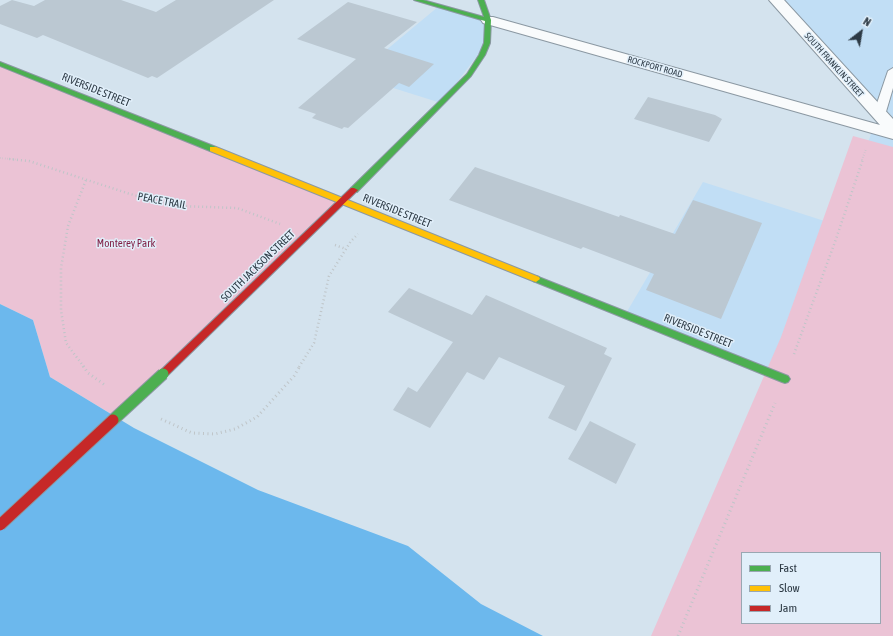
<!DOCTYPE html>
<html>
<head>
<meta charset="utf-8">
<style>
	body { margin:0 }
	#map { position:relative; width:893px; height:636px; overflow:hidden; background:#d4e3ee; font-family:"Asap Condensed",sans-serif }
	canvas { display:block }
	.legend { position:absolute; left:741px; top:552px; width:140px; height:72px; box-sizing:border-box; background:#e1effa; border:1px solid #99a7b2; margin:0; padding:5px 7px; list-style:none; font-size:12px; color:#2d3a45 }
	.legend li { display:flex; align-items:center; gap:8px; height:20px }
	.legend b { width:20px; border:1px solid #99a7b2 }
	.north { position:absolute; left:841px; top:12px; width:40px; height:40px; -webkit-text-stroke:3px #e1effa; paint-order:stroke; rotate:31deg; font-size:11px; font-weight:700; line-height:16px; text-align:center; color:#2d3a45 }
	.north::after { content:''; display:block; margin:auto; width:14px; height:18px; background:#2d3a45; clip-path:polygon(50% 0,100% 100%,50% 72%,0 100%) }
</style>
</head>
<body>
<div id="map">
<canvas width="893" height="636"></canvas>
<ul class="legend">
<li><b style="height:5px;background:#4caf50"></b>Fast</li>
<li><b style="height:5px;background:#ffc107"></b>Slow</li>
<li><b style="height:5px;background:#c62828"></b>Jam</li>
</ul>
<div class="north">N</div>
</div>
<script>
const g = document.querySelector('canvas').getContext('2d');
g.lineJoin = 'round';
function paint(path, color) { g.fillStyle = color; g.fill(path, 'evenodd'); }
const toPath = rows => new Path2D(rows.map(r => 'M' + r).join(''));
function stroke(path, color, width, dash) { g.strokeStyle = color; g.lineWidth = width; g.lineCap = dash ? 'butt' : 'round'; g.setLineDash(dash || []); g.stroke(path); }
function write(font, color, halo, rows, align = 'center') {
  g.font = font + ' "Asap Condensed",sans-serif'; g.lineWidth = 3; g.setLineDash([]); g.textBaseline = 'middle'; g.strokeStyle = halo; g.fillStyle = color; for (const [text, x, y, turn = 0] of rows) {
    g.save(); g.translate(x, y); g.rotate((+turn || 0) * Math.PI / 180); g.textAlign = isNaN(turn) ? turn : align; if (halo) g.strokeText(text, 0, 0); g.fillText(text, 0, 0); g.restore();
  }
}
paint(toPath([
	[776,0,893,0,893,128],
	[439,6,488,20,487,43,441,103,355,76],
	[873,128,893,134,893,636,678,636,785,379,625,315,703,182,840,226],
	[742,553,880,553,880,623,742,623]
]), '#c1def5');
paint(toPath([
	[0,64,342,202,116,417,50,377,33,320,0,304],
	[853,136,893,147,893,636,651,636,781,337],
	[742,553,880,553,880,623,742,623]
]), '#ebc3d5');
paint(toPath([
	[0,304,33,320,50,377,134,428,258,490,408,546,481,604,543,636,0,636]
]), '#6cb8ed');
paint(toPath([
	[12,0,34,6,45,0,121,0,156,12,176,0,274,0,157,78,152,76,148,78,43,35,37,38,0,24,0,6],
	[348,2,417,22,384,48,434,64,409,87,399,83,348,128,344,127,342,129,312,118,316,114,298,108,356,59,297,39],
	[648,97,715,115,722,119,709,142,634,119],
	[475,167,619,217,620,215,675,234,693,200,762,223,721,319,646,290,654,274,583,247,581,249,449,200],
	[409,288,472,315,486,295,607,348,604,354,612,358,576,431,548,418,565,386,499,357,484,380,467,372,430,428,393,410,408,387,417,392,453,342,388,312],
	[590,421,636,444,616,484,568,459]
]), '#bbc8d2');
const lane = toPath([
	[893,68,893,88,885,115,883,117,875,117,873,115,888,71,893,68]
]);
const street = toPath([
	[769,0,784,0,893,119,893,139,483,23,481,20,483,17,493,17,880,125,769,0]
]);
const fast = toPath([
	[414,0,423,0,484,17,478,0,484,0,491,20,490,43,485,55,471,76,357,192,351,192,351,188,467,74,479,55,484,43,485,21,414,0],
	[0,62,216,147,217,149,216,151,210,151,0,66,0,62],
	[536,276,788,376,790,379,788,382,785,383,782,382,533,281,532,279,533,277,536,276]
]);
const slow = toPath([
	[210,147,216,147,539,277,540,279,536,282,533,281,210,151,210,147]
]);
const jam = toPath([
	[351,188,354,188,358,190,166,377,163,378,160,377,158,374,160,371,351,188]
]);
stroke(lane, '#8b98a2', 2);
stroke(street, '#8b98a2', 2);
stroke(fast, '#8b98a2', 2);
stroke(slow, '#8b98a2', 2);
stroke(jam, '#8b98a2', 2);
stroke(toPath([
	[0,158,19,160],
	[862,160,866,149]
]), '#bfc5c8', 2, [0.5, 2]);
stroke(toPath([
	[9,159,29,161,130,194,178,206,237,208,280,224],
	[335,245,346,249],
	[794,354,836,239,863,159],
	[84,367,66,343,61,310,61,268,68,226,86,180],
	[299,367,314,343,329,276,351,241,358,234]
]), '#bfc5c8', 2.5, [1, 3]);
stroke(toPath([
	[83,366,88,373,105,385],
	[161,419,192,433,215,434,235,429,257,417,294,376,300,366],
	[678,636,775,403]
]), '#bfc5c8', 3, [1, 3.5]);
paint(lane, '#f9fbfc');
paint(street, '#f9fbfc');
paint(fast, '#4caf50');
paint(slow, '#ffc107');
paint(jam, '#c62828');
const fastBridge = toPath([
	[113,420,163,374]
]);
const jamBridge = toPath([
	[0,525,113,420]
]);
stroke(fastBridge, '#8b98a2', 13, []);
stroke(jamBridge, '#8b98a2', 13, []);
stroke(fastBridge, '#4caf50', 11);
stroke(jamBridge, '#c62828', 11);
write('9px', '#2d3a45', '#e1effa', [
	["SOUTH FRANKLIN STREET",834,65,48],
	["ROCKPORT ROAD",655,67,16]
]);
write('11px', '#2d3a45', '#e1effa', [
	["RIVERSIDE STREET",96,90,22],
	["PEACE TRAIL",162,201,11],
	["RIVERSIDE STREET",397,211,22],
	["SOUTH JACKSON STREET",258,266,-44],
	["RIVERSIDE STREET",698,331,22]
]);
write('11px', '#7f1d43', '#e1effa', [
	["Monterey Park",126,244]
]);
</script>
</body>
</html>
